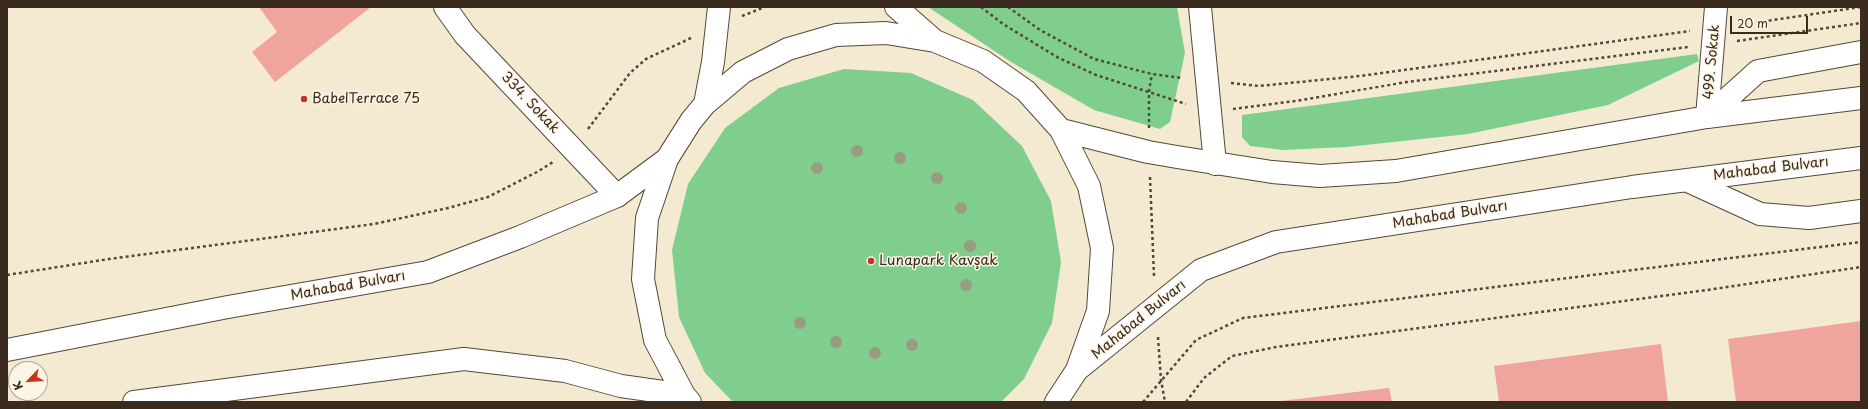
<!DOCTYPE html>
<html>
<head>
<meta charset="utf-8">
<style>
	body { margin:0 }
	#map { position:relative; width:1868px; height:409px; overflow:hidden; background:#f4ead2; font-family:"Playpen Sans",sans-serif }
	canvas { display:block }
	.frame { position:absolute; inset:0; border:8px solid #3b2a1e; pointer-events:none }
	.north { position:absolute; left:8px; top:361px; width:40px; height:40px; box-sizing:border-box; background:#fcf5e5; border:1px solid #afa495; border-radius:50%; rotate:245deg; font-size:11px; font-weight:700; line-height:16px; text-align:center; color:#3b2a1e }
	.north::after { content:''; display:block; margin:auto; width:14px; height:18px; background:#c8321e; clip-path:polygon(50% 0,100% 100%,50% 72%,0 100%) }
	.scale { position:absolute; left:1730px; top:16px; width:78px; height:18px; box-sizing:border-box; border:2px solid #3b2a1e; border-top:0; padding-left:5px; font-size:12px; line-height:14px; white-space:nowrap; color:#3b2a1e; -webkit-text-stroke:3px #fcf5e5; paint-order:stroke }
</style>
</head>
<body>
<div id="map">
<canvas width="1868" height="409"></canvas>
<div class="frame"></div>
<div class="north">K</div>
<div class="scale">20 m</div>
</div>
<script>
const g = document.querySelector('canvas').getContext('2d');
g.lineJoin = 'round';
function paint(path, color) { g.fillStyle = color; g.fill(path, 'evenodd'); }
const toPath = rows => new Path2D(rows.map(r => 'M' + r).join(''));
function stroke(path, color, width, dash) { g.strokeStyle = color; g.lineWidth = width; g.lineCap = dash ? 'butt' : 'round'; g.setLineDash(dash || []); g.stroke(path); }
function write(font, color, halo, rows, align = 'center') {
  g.font = font + ' "Playpen Sans",sans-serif'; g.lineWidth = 3; g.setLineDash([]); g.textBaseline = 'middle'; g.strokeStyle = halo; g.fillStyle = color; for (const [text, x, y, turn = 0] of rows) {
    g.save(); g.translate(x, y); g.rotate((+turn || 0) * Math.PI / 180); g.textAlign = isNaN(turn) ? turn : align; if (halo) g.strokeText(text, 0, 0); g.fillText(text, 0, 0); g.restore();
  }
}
paint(toPath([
	[928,7,1177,7,1185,53,1170,122,1160,129,1094,110,1011,62],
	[1697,54,1699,61,1608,105,1468,134,1347,147,1283,150,1250,146,1242,137,1242,115],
	[844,69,911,73,973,100,1022,146,1051,201,1061,262,1052,323,1024,379,1001,402,733,402,705,373,679,317,672,250,688,184,725,128,779,88]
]), '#7fce8e');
paint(toPath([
	[259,7,371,7,275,82,252,52,277,32],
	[1861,321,1861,402,1736,402,1728,339],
	[1661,344,1668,402,1499,402,1494,366],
	[1389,388,1392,402,1281,402,1281,401]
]), '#efa49d');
const minor = toPath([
	[445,7,465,35,617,196],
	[1200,7,1215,164],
	[1707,117,1716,7]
]);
const major = toPath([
	[896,7,935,41],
	[705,104,713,62,719,7],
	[1707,117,1758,71,1861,52],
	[1061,130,1148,152,1177,157,1272,172,1320,176,1396,171,1707,117,1861,98],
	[1686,180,1760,214,1809,218,1861,211],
	[7,350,228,307,428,272,520,237,617,196,667,159],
	[1077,370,1201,270,1276,242,1632,187,1861,158],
	[134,402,464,359,565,371,621,386,684,395],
	[690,402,684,395,655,340,643,279,647,218,667,159,691,121,705,104,743,72,788,49,836,35,886,33,935,41,983,61,1026,91,1061,130,1089,186,1102,248,1098,311,1077,370,1056,402]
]);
stroke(minor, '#574739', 24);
stroke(major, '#574739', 24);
stroke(toPath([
	[981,7,1003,24,1057,57,1096,75,1186,104],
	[1008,7,1040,30,1094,59,1152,74,1182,78],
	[742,16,765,7],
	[1739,25,1861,7],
	[1737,41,1861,23],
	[1231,83,1259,86,1360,76,1690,31],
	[1233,109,1295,101,1407,82,1688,47],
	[1149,128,1149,91,1152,74],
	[588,129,630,73,646,59,691,38],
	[1150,177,1154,276],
	[7,275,109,259,374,224,448,208,488,197,537,172,553,162],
	[1158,337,1161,380,1165,402],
	[1143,402,1196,340,1243,318,1861,242],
	[1186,402,1204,378,1232,356,1276,347,1707,290,1861,267]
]), '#574739', 2.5, [3, 3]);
stroke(minor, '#fff', 22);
stroke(major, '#fff', 22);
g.fillStyle = '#999b82';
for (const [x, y] of [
	[857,151],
	[900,158],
	[817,168],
	[937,178],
	[961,208],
	[970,246],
	[966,285],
	[800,323],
	[836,342],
	[912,345],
	[875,353]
]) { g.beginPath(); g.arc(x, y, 6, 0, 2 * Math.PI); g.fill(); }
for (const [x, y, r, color] of [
	[304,99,4,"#c8321e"],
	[871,261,4,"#c8321e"]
]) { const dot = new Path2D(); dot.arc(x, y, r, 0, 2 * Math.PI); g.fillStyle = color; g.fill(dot); stroke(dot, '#fcf5e5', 1.5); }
write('14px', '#3b2a1e', '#fcf5e5', [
	["499. Sokak",1712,62,-85],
	["334. Sokak",530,103,47],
	["Mahabad Bulvarı",1771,169,-7],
	["Mahabad Bulvarı",1450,215,-9],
	["Mahabad Bulvarı",348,286,-10],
	["Mahabad Bulvarı",1139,320,-39]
]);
write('14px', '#3b2a1e', '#fcf5e5', [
	["BabelTerrace 75",312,99],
	["Lunapark Kavşak",879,261]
], 'left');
</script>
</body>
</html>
